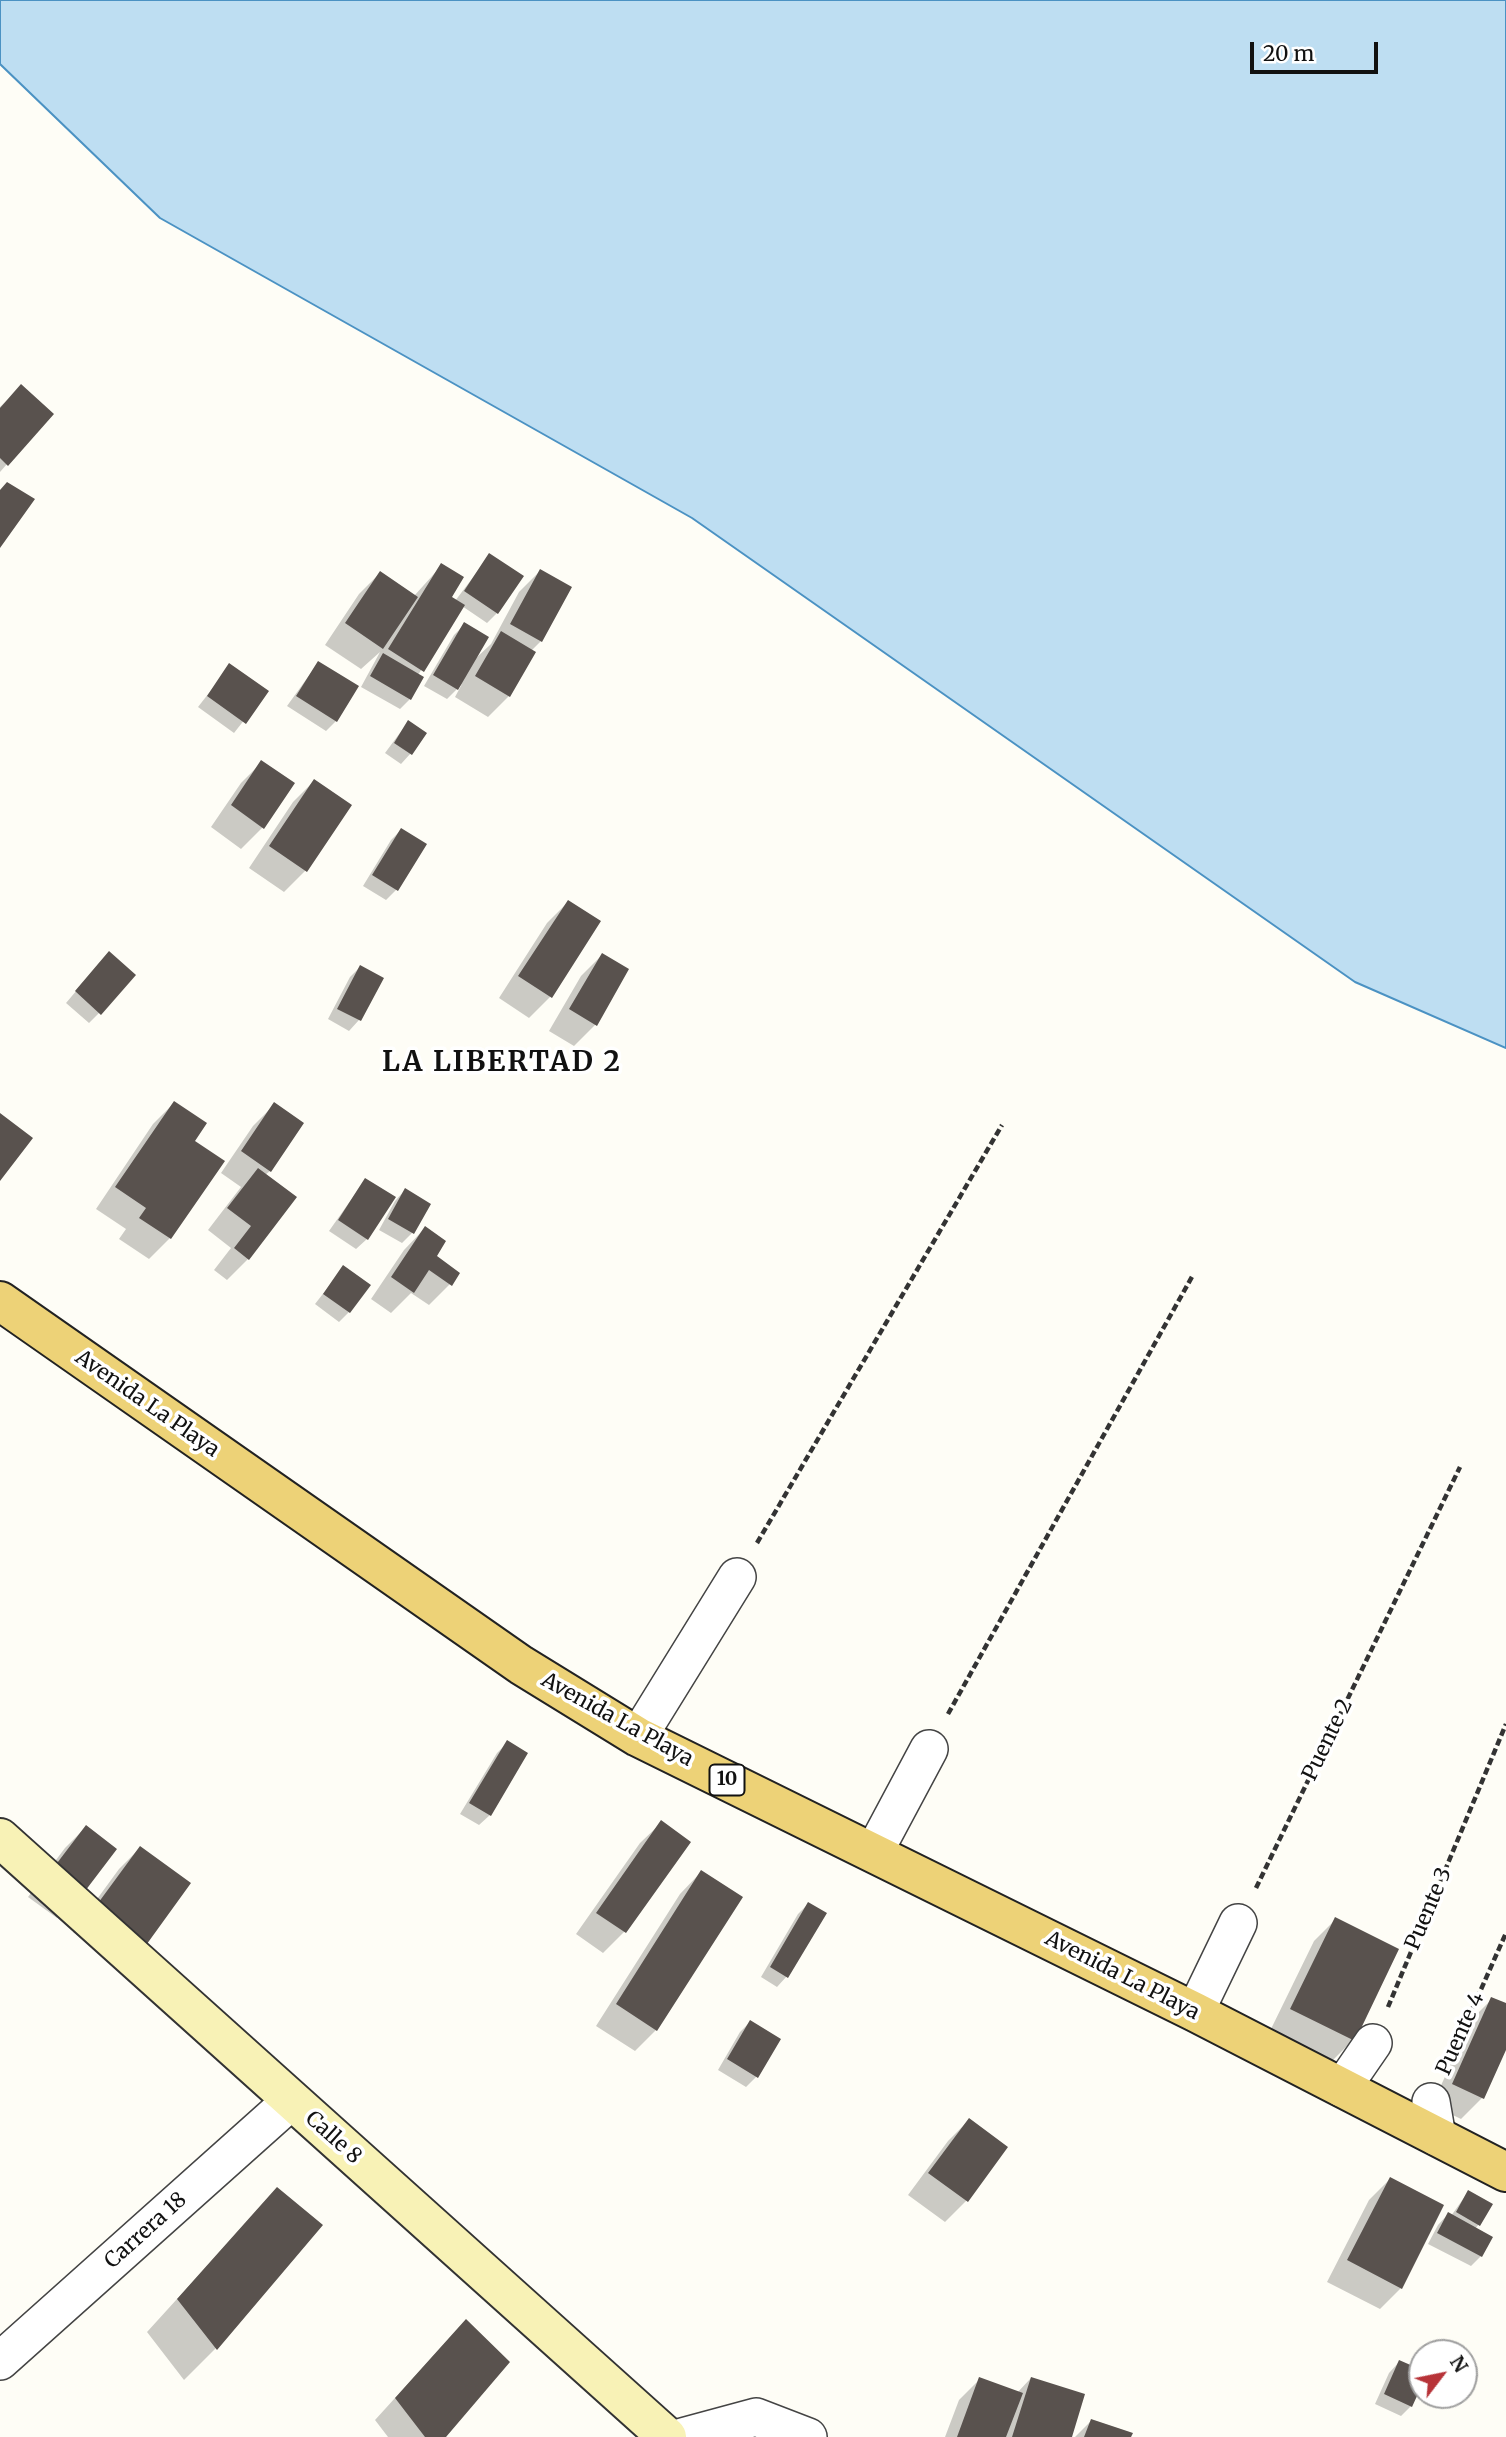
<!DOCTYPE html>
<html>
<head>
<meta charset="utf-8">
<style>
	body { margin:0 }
	#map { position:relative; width:1506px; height:2437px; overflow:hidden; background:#fefdf6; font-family:Merriweather,serif }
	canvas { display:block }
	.north { position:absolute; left:1408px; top:2339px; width:70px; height:70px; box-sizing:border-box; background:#fff; border:2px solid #a0a0a0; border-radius:50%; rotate:58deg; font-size:19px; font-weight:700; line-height:28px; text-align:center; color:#111 }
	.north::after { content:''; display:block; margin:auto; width:24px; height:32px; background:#b73338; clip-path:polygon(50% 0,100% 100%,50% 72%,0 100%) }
	.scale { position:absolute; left:1250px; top:42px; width:128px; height:32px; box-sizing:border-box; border:4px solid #111; border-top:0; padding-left:9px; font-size:21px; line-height:24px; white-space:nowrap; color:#111; -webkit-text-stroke:5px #fff; paint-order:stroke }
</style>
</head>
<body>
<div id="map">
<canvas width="1506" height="2437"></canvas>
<div class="north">N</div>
<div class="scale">20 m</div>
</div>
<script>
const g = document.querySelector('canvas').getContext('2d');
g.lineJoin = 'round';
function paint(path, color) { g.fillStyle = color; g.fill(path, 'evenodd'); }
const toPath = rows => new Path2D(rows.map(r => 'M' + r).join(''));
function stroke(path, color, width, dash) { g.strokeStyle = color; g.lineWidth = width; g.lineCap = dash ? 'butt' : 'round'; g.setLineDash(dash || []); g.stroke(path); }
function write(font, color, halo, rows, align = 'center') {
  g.font = font + ' Merriweather,serif'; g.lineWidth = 7; g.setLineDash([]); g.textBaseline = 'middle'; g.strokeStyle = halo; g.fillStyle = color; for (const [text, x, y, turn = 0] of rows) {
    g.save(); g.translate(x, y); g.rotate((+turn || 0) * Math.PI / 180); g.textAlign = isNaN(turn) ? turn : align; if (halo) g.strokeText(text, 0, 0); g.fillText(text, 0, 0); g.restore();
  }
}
const water = toPath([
	[0,0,1506,0,1506,1048,1355,982,692,518,160,218,0,64,0,0]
]);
paint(water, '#bedef2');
stroke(water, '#4b92c3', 2);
paint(toPath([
	[21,387,7,464,0,472,0,407],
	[490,555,497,613,487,623,462,606,418,675,410,699,400,709,361,687,380,652,361,669,325,645,359,594,380,573,414,596,442,565,449,597,455,601],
	[540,571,570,588,541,641,531,651,509,696,488,717,455,697,462,684,447,699,424,686,454,635,465,624,475,659,491,644,519,592],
	[318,663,336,721,326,731,287,706],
	[230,666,267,691,234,733,198,707],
	[408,722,411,753,401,764,385,753],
	[262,762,262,828,241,849,211,827,241,783],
	[314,781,350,806,305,871,284,892,249,868,293,802],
	[401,830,425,845,396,890,386,900,363,886,391,840],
	[568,902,550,997,529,1018,499,998,547,923],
	[602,955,595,1025,574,1046,549,1031,581,976],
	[99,964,99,1013,89,1023,66,1003],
	[360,967,381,979,359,1020,349,1031,328,1019,350,977],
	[174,1103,193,1141,170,1238,149,1259,119,1239,126,1229,96,1209,153,1124],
	[274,1105,270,1171,265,1175,248,1259,227,1280,214,1270,231,1248,208,1230,241,1187,221,1173,253,1126],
	[365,1180,367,1239,356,1249,329,1231],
	[405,1190,412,1233,402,1243,379,1230,395,1201],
	[425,1228,434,1257,450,1284,429,1305,411,1293,391,1313,371,1299,404,1250],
	[343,1268,349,1312,339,1322,315,1304],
	[507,1743,526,1754,490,1815,479,1825,460,1814,497,1753],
	[662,1822,688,1842,624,1932,603,1953,576,1934,640,1843],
	[86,1827,78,1897,57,1918,28,1897,65,1848],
	[140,1848,122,1968,73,1932,119,1869],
	[701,1872,656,2030,635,2051,596,2026,680,1894],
	[808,1904,787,1976,777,1987,761,1977,798,1914],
	[1336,1919,1353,2040,1332,2061,1270,2031,1314,1941],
	[1492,1999,1506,2005,1506,2046,1482,2098,1461,2119,1432,2105,1471,2020],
	[750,2022,756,2077,746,2087,718,2070,740,2032],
	[969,2120,1006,2147,966,2201,945,2222,908,2195,948,2141],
	[1390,2179,1401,2288,1380,2309,1327,2282,1369,2200],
	[277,2189,321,2225,215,2349,184,2380,147,2332],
	[1468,2192,1479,2224,1475,2229,1481,2256,1471,2266,1428,2244,1438,2225,1448,2214,1451,2216],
	[445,2343,444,2437,388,2437,375,2420],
	[1399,2362,1422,2372,1422,2381,1411,2406,1401,2416,1375,2404,1389,2373],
	[1031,2378,1070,2437,945,2437,959,2400,980,2379,1017,2393],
	[1091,2421,1129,2437,1075,2437]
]), '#0003');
paint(toPath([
	[21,384,54,414,8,466,0,458,0,408],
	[7,482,35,499,0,548,0,490],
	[489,553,524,576,498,614,464,591],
	[441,563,464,577,452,597,465,605,424,672,388,649],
	[540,569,572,587,542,642,510,624],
	[380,571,418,597,383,649,345,623],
	[464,622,489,637,458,690,433,675],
	[501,631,536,652,510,697,475,676],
	[383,653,424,677,411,700,370,676],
	[318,661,359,686,337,722,296,696],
	[229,663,269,691,246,724,207,696],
	[408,720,427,733,412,755,394,743],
	[261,760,295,783,264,829,231,805],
	[314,779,352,805,307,872,269,846],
	[401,828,427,844,398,891,372,875],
	[568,900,601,921,552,998,518,976],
	[109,951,136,975,101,1015,75,991],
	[602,953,629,969,597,1026,569,1009],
	[360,965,384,978,361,1021,337,1009],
	[174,1101,207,1123,195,1141,225,1161,171,1239,139,1218,146,1208,115,1187],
	[274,1102,304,1123,271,1172,241,1151],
	[0,1113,33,1138,0,1181],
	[258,1168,297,1197,249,1260,234,1248,251,1226,227,1208],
	[365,1178,396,1197,368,1240,338,1220],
	[405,1188,431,1204,414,1234,388,1219],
	[425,1226,446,1241,437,1256,460,1273,452,1286,429,1270,414,1293,391,1277],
	[343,1265,371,1285,350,1313,323,1294],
	[507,1740,528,1753,491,1816,469,1803],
	[661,1820,691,1842,626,1933,596,1913],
	[86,1825,117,1849,79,1899,48,1875],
	[140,1846,191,1883,144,1948,93,1910],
	[701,1870,743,1897,657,2031,616,2004],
	[808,1902,827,1913,788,1978,770,1967],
	[1335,1917,1399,1949,1355,2041,1290,2009],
	[1491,1997,1506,2003,1506,2050,1484,2099,1452,2084],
	[750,2020,781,2039,758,2078,727,2059],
	[969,2118,1008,2147,968,2202,928,2173],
	[1390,2177,1444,2205,1402,2289,1347,2260],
	[277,2187,323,2225,217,2350,177,2299],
	[1468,2190,1493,2204,1480,2226,1456,2212],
	[1448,2212,1493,2237,1482,2257,1437,2233],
	[466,2319,510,2362,446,2437,425,2437,395,2398],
	[1399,2360,1422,2370,1422,2385,1412,2407,1384,2394],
	[979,2377,1023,2393,1006,2437,957,2437],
	[1031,2377,1085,2394,1072,2437,1012,2437],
	[1091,2419,1133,2433,1131,2437,1084,2437]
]), '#59524e');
const street = toPath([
	[638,1737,737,1577],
	[874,1852,929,1749],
	[1195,2012,1238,1923],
	[1342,2088,1373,2043],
	[1431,2102,1437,2137],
	[0,2361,291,2101],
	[682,2437,756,2417,808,2437]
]);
const secondary = toPath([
	[0,1838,667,2437]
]);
const primary = toPath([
	[0,1301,521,1665,638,1737,1195,2012,1506,2172]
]);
stroke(street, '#444', 40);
stroke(secondary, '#333', 42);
stroke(primary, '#222', 42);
stroke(toPath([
	[757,1543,1002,1125],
	[948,1714,1193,1275],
	[1256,1888,1460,1467],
	[1388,2007,1506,1724],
	[1447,2066,1506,1933]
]), '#333', 4.5, [7, 3.5]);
stroke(street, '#fff', 37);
stroke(secondary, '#f8f2b6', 38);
stroke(primary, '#edd277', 38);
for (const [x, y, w] of [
	[727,1780,35]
]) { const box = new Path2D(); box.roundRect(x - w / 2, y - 15.5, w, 31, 5); g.fillStyle = '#fff'; g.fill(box); stroke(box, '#111', 2); }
write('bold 19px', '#111', null, [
	["10",727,1780]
]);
write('21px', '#111', '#fff', [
	["Avenida La Playa",147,1404,35],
	["Avenida La Playa",617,1720,29],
	["Puente 2",1328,1740,-64],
	["Puente 3",1429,1909,-67],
	["Avenida La Playa",1122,1976,27],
	["Puente 4",1461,2034,-66],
	["Calle 8",333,2138,42],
	["Carrera 18",146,2231,-42]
]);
g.letterSpacing = '2px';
write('bold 28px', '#111', '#fff', [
	["LA LIBERTAD 2",502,1063]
]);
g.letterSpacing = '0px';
</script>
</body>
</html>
